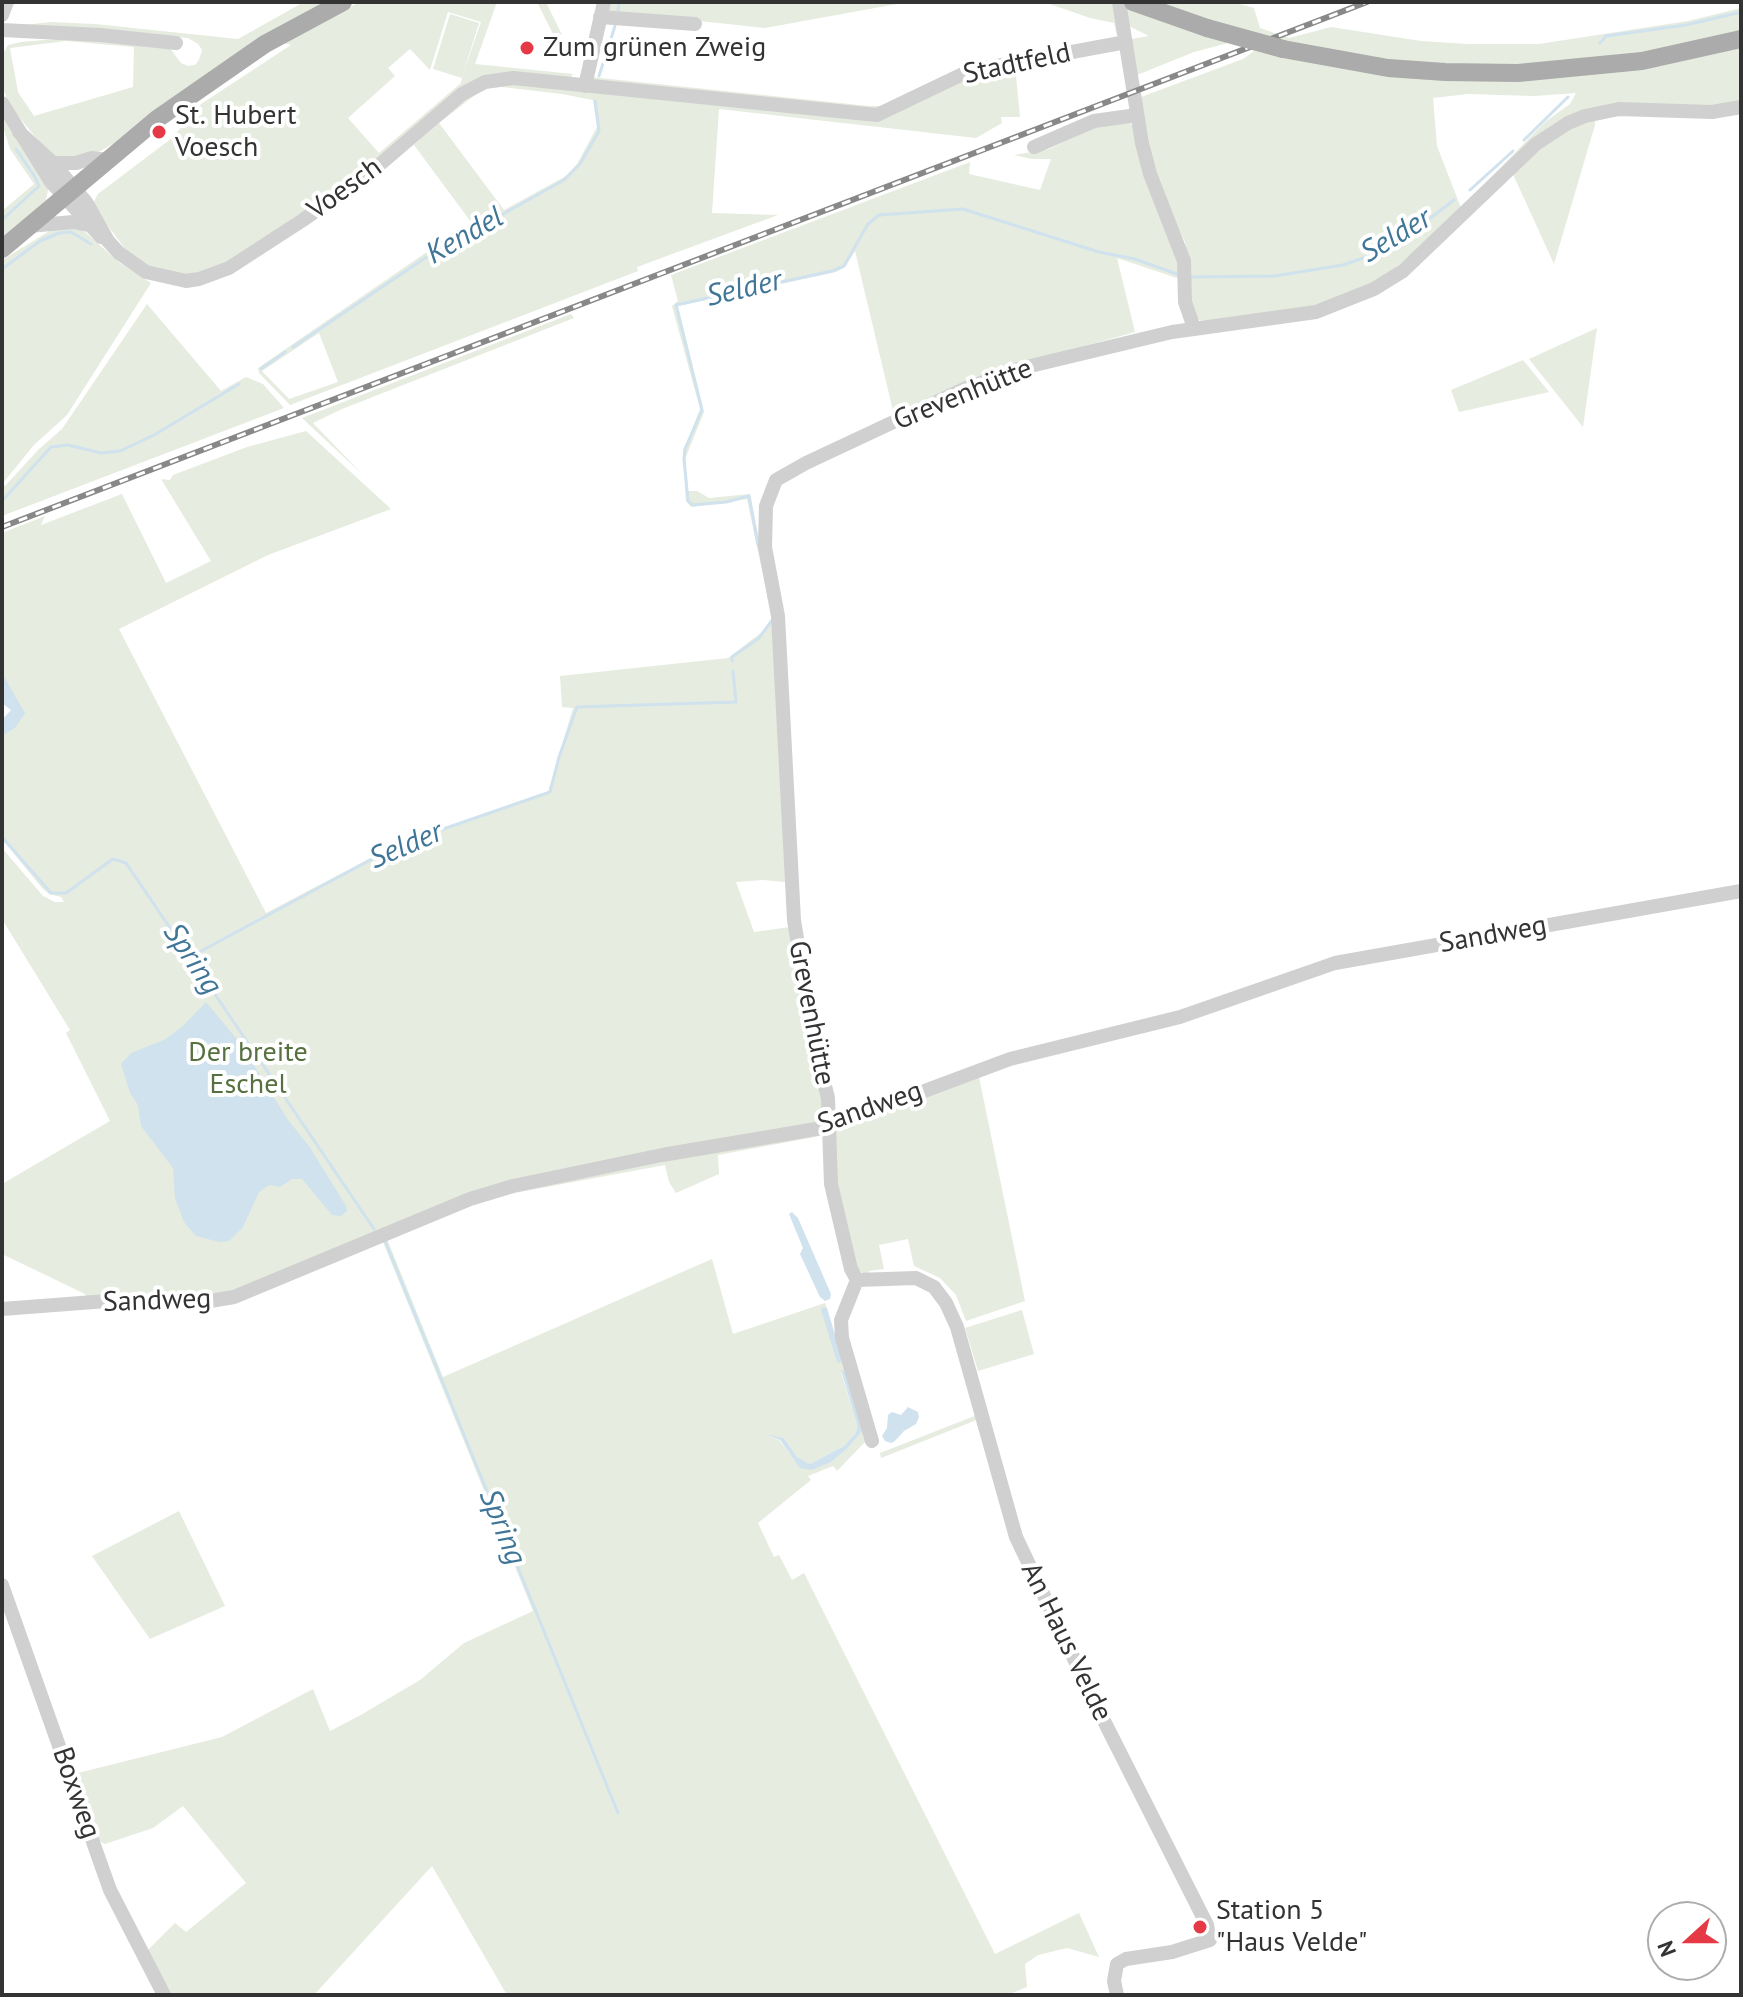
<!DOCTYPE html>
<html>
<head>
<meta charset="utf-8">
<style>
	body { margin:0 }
	#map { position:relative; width:1743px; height:1997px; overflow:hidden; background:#fff; font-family:"PT Sans",sans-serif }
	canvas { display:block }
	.frame { position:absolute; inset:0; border:4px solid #333; pointer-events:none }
	.north { position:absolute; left:1647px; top:1901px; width:80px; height:80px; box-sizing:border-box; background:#fff; border:2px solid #adadad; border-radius:50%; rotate:249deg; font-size:22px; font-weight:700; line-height:32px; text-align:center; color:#333 }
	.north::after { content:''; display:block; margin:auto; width:28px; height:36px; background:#e63946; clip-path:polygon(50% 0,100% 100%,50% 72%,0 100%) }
</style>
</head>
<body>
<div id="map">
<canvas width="1743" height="1997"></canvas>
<div class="frame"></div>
<div class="north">N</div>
</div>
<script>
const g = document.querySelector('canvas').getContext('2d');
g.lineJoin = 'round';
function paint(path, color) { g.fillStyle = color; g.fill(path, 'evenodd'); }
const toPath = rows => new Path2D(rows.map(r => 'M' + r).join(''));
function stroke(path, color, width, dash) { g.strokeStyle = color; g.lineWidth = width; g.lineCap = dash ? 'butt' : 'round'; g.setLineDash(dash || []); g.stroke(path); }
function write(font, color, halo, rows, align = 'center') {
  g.font = font + ' "PT Sans",sans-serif'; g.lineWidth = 8; g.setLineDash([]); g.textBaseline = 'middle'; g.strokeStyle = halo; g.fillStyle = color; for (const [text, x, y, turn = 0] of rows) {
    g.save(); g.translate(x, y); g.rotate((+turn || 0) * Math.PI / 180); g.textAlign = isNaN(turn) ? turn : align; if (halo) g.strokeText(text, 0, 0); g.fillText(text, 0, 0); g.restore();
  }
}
paint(toPath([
	[304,2,332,2,120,140,88,158,56,157,45,149,10,106,2,86,2,55,8,45,21,42,57,39,102,39,169,47,181,63,188,66,195,65,199,60,202,50,198,44,188,38,135,32,25,25,50,22,95,24,238,39],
	[66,41,134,47,133,87,34,116,18,92,10,48],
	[360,2,497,2,475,64,573,74,569,80,497,75,368,168,233,260,187,276,156,271,129,254,92,205,98,194,172,138,201,104,291,45,280,42],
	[448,12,481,22,462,77,479,23,450,14,433,69,462,78,461,83,379,153,348,118,395,76,388,68,410,49,430,70],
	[537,2,546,2,562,35,553,34],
	[607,2,908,2,765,28,605,11],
	[1044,2,1115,2,1120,29,1117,36,1114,23,1090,18],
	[1150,2,1233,2,1254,8,1260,28,1289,38,1331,27,1421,41,1468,44,1539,44,1688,21,1741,8,1741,31,1660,51,1528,66,1388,62,1278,42],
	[1125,5,1399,75,1741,48,1741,101,1730,104,1584,112,1377,283,1314,307,1202,321,1197,319,1190,304,1185,242,1169,210,1155,174,1141,97,1243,59,1254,51,1228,43,1194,52,1137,75,1131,39,1149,36,1129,26],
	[1576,93,1570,104,1545,122,1461,208,1437,146,1433,98,1468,94,1535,96],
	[1015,66,1020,117,1001,117,1002,123,976,138,719,109,712,213,778,215,637,267,638,271,290,405,259,373,258,368,434,247,474,226,414,145,450,109,472,93,499,83,512,82,866,119,882,118,899,111,942,86,970,75],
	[502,87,562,94,593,100,597,127,577,164,566,176,504,210,439,123,484,88],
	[319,333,338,382,289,399,262,371],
	[591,77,869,106,891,106,882,111,595,84],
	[2,115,49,185,46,200,34,215,2,240,2,211,34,184,10,149,2,124],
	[1595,118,1595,125,1554,264,1512,172,1554,136],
	[1128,121,1134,127,1175,247,1180,279,1117,258,1135,332,974,377,894,415,855,251,845,267,836,272,678,306,704,412,685,459,688,491,697,491,709,498,750,494,774,614,782,751,785,882,763,880,736,882,754,932,790,927,824,1103,821,1125,524,1180,233,1294,207,1298,88,1300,85,1294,2,1254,2,1184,110,1121,66,1033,70,1030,2,919,2,848,43,896,55,902,64,902,61,897,49,894,42,888,2,839,2,736,15,728,16,697,9,689,2,673,2,533,45,516,41,525,122,494,166,583,211,561,161,479,170,480,173,475,247,447,306,431,391,509,268,555,119,629,266,913,399,843,548,792,573,708,562,707,560,676,728,658,766,629,772,618,747,499,691,507,686,501,683,452,700,409,672,306,678,301,671,275,970,162,969,174,1040,190,1051,159,1032,159,1014,155,1049,149,1093,128],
	[56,227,76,227,85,232,120,263,151,283,67,415,34,445,3,483,5,486,39,449,62,429,147,304,221,391,246,377,263,384,284,408,2,516,2,260],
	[571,314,574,318,342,409,313,423,362,474,302,418],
	[1597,328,1583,427,1529,359],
	[1523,360,1549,392,1459,412,1451,390],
	[978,1072,1025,1301,966,1321,956,1295,940,1278,914,1266,908,1239,879,1245,884,1269,869,1271,870,1277,856,1269,835,1177,832,1142,838,1126],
	[817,1130,825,1135,718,1155,719,1174,676,1193,669,1182,665,1165,482,1199],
	[387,1239,443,1377,712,1259,733,1334,825,1303,827,1308,823,1307,846,1372,841,1372,857,1425,856,1433,844,1446,810,1464,797,1457,784,1438,767,1435,779,1440,800,1467,831,1462,847,1449,864,1429,867,1440,837,1471,833,1466,808,1476,811,1480,758,1523,774,1557,779,1555,792,1580,804,1573,995,1954,1079,1913,1099,1957,1067,1948,1038,1955,1025,1964,1027,1987,1007,1995,507,1995,432,1866,314,1995,171,1995,148,1950,175,1923,186,1932,246,1883,183,1806,153,1828,105,1844,95,1839,74,1774,222,1737,313,1689,330,1731,359,1716,420,1680,464,1643,533,1611,383,1242],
	[1022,1310,1034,1354,978,1371,965,1328],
	[977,1415,979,1419,881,1458,880,1453],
	[179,1511,225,1606,150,1639,92,1556]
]), '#e6ecdf');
paint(toPath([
	[2,673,25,713,15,728,2,736,2,720,11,710,2,703],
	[206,1002,240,1043,288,1120,309,1146,346,1206,347,1211,341,1216,332,1215,302,1179,292,1179,280,1187,269,1185,259,1192,243,1227,229,1241,219,1242,196,1236,184,1222,175,1198,173,1168,141,1126,138,1105,130,1093,121,1064,131,1053,164,1040,182,1027],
	[792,1212,798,1218,831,1294,830,1299,825,1301,820,1297,800,1254,803,1248,789,1214],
	[823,1307,827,1308,842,1358,840,1363,837,1362,821,1310],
	[841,1370,846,1372,864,1429,847,1449,831,1462,812,1470,800,1468,780,1440,765,1434,784,1438,797,1457,810,1464,844,1446,856,1433,857,1425],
	[908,1407,918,1412,919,1417,916,1424,904,1431,895,1441,891,1443,885,1441,882,1436,887,1428,888,1415,892,1412,901,1415]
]), '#cfe2ee');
stroke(toPath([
	[618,11,619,2],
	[1600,43,1606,36,1686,25,1741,12],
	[599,76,615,26],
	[1524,140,1568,97],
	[1470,190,1513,151],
	[2,220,39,186,35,177,16,149],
	[2,269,40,241,59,233,71,232,91,244],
	[1191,277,1275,276,1343,265,1372,255,1415,230,1454,200],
	[293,347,428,256,564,180,580,164,599,131,595,101],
	[261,369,285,352],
	[2,501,51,447,68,445,101,453,120,451,154,435,239,384],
	[758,545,749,496,726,502,693,505,688,501,684,459,685,449,702,410,676,305,832,271,844,266,868,224,879,215,963,209,1099,252,1135,259,1177,274],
	[732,661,732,657,759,638,773,619],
	[2,837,51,893,66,893,113,859,126,863,374,1229],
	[190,957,400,844,550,792,559,757,577,707,736,702,733,671],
	[385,1241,618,1813]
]), '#cfe2ee', 3);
stroke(toPath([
	[1119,2,1142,143,1150,174,1184,261,1185,302,1194,328],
	[2,15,7,2],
	[600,17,695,24],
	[2,30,100,35,176,43],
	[585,86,604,2],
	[2,103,51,182,101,237],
	[19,132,53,163,86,202,108,241,119,253,146,272,186,281,199,279,229,268,303,220,371,172,462,94,485,82,513,78,877,115,969,71,1126,42],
	[1034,147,1094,121,1137,115],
	[53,163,76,163,92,158,107,160],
	[29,226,73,222,88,225],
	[857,1280,841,1320,842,1338,872,1441],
	[2,1309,107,1301,198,1303,234,1297,470,1199,513,1186,662,1155,828,1127,1010,1059,1180,1017,1335,963,1741,891],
	[2,1585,110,1890,164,1995],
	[1117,1995,1114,1981,1117,1964,1126,1959,1172,1952,1210,1940,1207,1925,1097,1707,1016,1537,957,1327,946,1303,934,1287,916,1278,857,1280,851,1269,831,1184,828,1098,813,1038,794,920,778,616,765,547,766,506,776,480,806,463,966,388,1018,369,1172,332,1316,312,1374,289,1403,271,1536,144,1568,123,1585,116,1619,109,1712,112,1741,107]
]), '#d0d0d0', 14);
stroke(toPath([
	[1133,2,1207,28],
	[1283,49,1388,68,1445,72,1518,73,1642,61,1741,39],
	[2,249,157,119,265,44,343,2]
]), '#ababab', 18);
const rail = toPath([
	[2,527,1367,2]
]);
stroke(rail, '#888', 6);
stroke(rail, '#fff', 3, [9]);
stroke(toPath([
	[1207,28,1283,49]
]), '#ababab', 18);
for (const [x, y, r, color] of [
	[527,48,8,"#e63946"],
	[159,132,8,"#e63946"],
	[1200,1927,8,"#e63946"]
]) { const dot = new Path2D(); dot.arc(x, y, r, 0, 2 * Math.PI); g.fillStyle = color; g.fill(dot); stroke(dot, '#fff', 3); }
write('28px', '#333', '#fff', [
	["Zum grünen Zweig",543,48],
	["St. Hubert",175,116],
	["Voesch",175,148],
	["Station 5",1216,1911],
	["\"Haus Velde\"",1216,1943]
], 'left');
write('28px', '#333', '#fff', [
	["Stadtfeld",1017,64,-12],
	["Voesch",345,189,-36],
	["Grevenhütte",963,395,-22],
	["Sandweg",1493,935,-10],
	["Grevenhütte",811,1013,79],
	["Sandweg",870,1108,-19],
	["Sandweg",157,1301,-2],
	["An Haus Velde",1066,1642,64],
	["Boxweg",76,1793,71]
]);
write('28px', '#56703f', '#fff', [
	["Der breite",248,1053],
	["Eschel",248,1085]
]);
write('italic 30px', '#3f7597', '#fff', [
	["Kendel",465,236,-30],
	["Selder",1396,236,-31],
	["Selder",744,289,-13],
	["Selder",406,846,-23],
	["Spring",192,959,56],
	["Spring",502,1527,68]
]);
</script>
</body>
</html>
